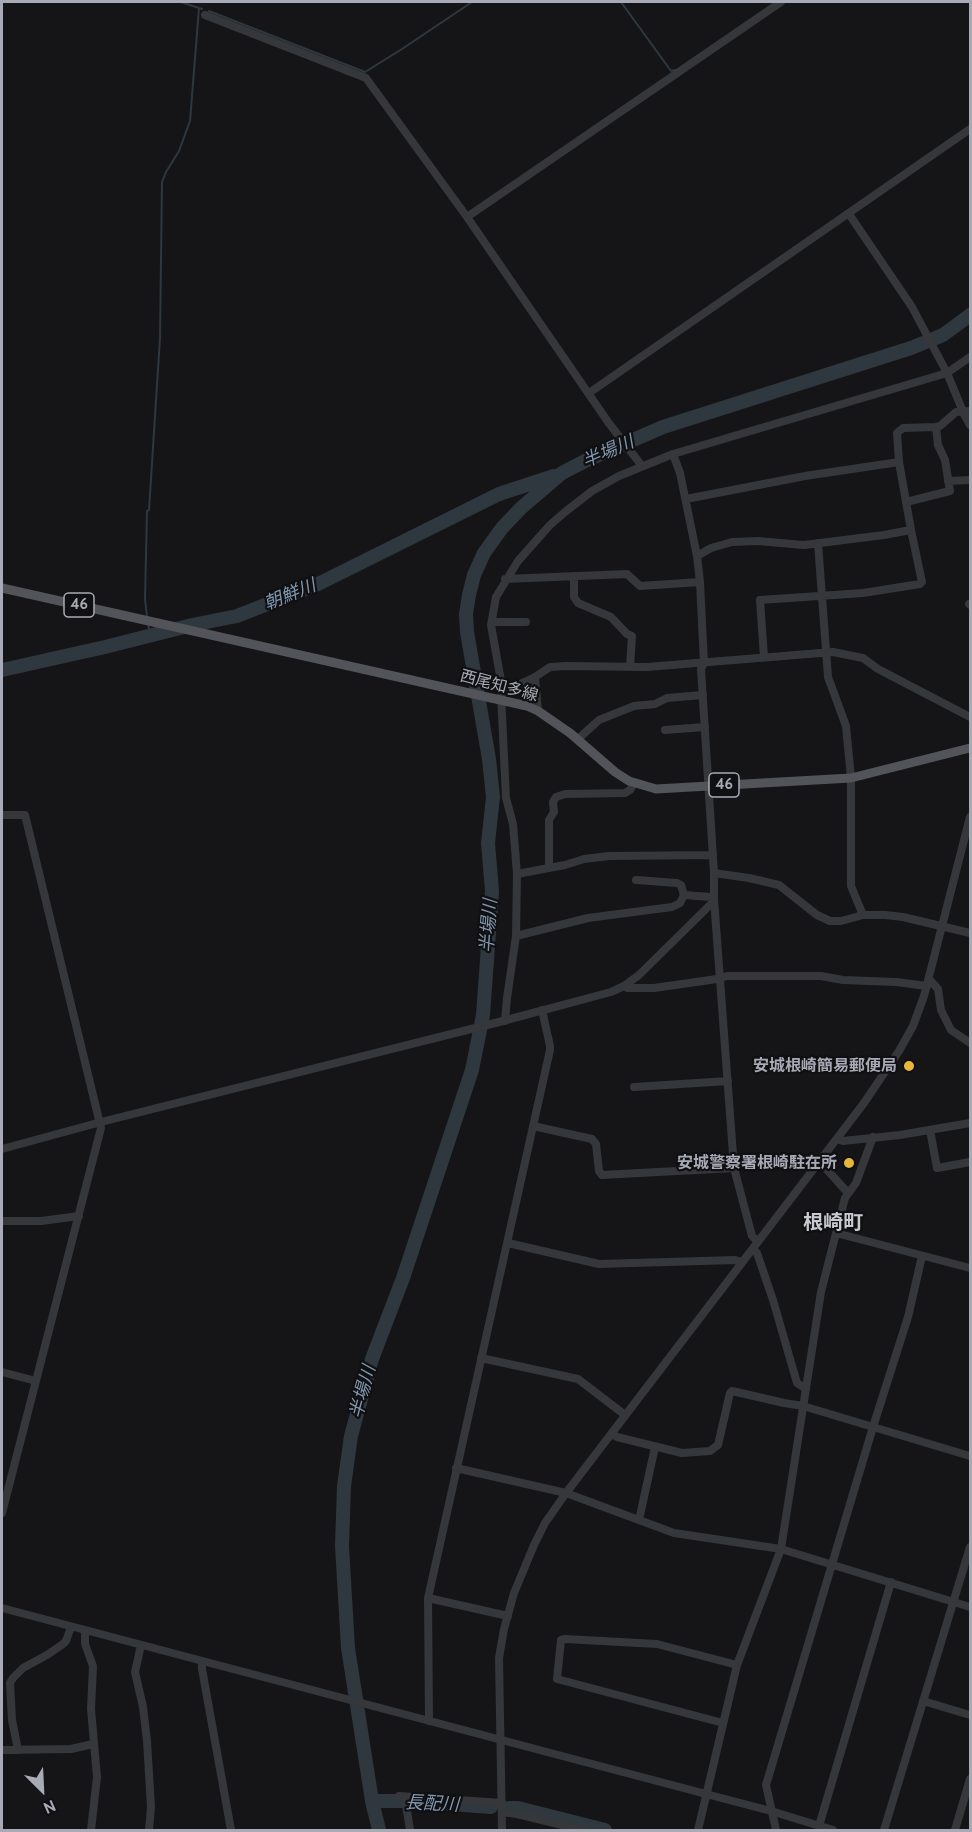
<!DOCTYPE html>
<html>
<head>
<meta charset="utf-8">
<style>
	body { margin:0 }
	#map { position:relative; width:972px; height:1832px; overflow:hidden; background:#151517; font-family:Cabin,sans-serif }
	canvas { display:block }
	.frame { position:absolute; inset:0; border:3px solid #a8abb6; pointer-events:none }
	.north { position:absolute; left:12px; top:1760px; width:60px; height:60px; -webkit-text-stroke:4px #101012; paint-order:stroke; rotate:156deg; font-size:16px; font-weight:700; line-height:24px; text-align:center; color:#a8abb6 }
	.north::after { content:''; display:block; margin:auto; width:21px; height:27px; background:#a8abb6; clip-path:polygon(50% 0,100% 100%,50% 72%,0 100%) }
</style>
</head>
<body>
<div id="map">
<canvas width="972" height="1832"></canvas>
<div class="frame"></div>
<div class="north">N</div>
</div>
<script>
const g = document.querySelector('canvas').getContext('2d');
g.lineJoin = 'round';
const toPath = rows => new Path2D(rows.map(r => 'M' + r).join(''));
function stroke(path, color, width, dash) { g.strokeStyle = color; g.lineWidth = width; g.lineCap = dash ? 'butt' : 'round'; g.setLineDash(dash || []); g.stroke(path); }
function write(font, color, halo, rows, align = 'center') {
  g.font = font + ' Cabin,"Noto Sans JP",sans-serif'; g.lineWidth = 4.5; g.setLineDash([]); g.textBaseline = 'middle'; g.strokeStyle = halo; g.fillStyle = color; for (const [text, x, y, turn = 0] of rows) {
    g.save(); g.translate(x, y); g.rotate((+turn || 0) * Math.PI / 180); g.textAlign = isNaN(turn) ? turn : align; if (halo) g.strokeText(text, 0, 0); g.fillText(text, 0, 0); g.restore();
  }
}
stroke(toPath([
	[181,2,202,9],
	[621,2,671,71,675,70],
	[209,11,365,72,402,49,472,2],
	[147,617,145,599,147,511,149,510,160,338,162,182,166,172,179,151,190,121,199,8],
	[148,623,150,636]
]), '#2f373f', 2);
stroke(toPath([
	[2,670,105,647,192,625,237,616,318,584,499,494,554,476],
	[372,1801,411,1801,491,1807],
	[509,1808,518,1808,605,1830],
	[379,1830,372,1801,348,1648,342,1546,344,1486,351,1436,372,1359,403,1278,472,1070,483,1015,492,891,488,843,493,797,489,759,467,632,466,614,469,595,474,575,484,553,502,528,521,508,562,473,587,460,663,427,911,348,943,335,970,315]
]), '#2f373f', 14);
stroke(toPath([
	[205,15,366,78,467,217,608,422,642,466],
	[849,214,912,307,947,373,964,414,970,425],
	[467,217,781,2],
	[589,393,970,129],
	[673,454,680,473,697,556,700,582,704,663,701,669,714,873,714,899,734,1168,752,1236,758,1242],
	[948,481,970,480],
	[686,499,805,476,899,462],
	[906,502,950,491,945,460,938,445,936,427],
	[818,543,828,677,846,726,851,778,851,886,863,915],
	[697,556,711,548,732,542,758,541,804,545,884,535,911,530,899,462,897,433,903,428,936,427,940,426,956,412,970,411],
	[574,576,574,597,578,603,611,617,627,634,632,636,630,667],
	[505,579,627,574,640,586,700,582],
	[969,604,970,605],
	[492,622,526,622],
	[764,657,760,600,863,593,920,584,922,582,911,530],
	[535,677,538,711],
	[503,692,535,677,550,667,566,666,647,667,833,652,863,658,878,669,970,717],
	[665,730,705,727],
	[578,739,599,720,634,706,655,704,667,698,703,695],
	[2,815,25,815,101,1128,2,1513],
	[549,868,549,820,554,812,553,802,556,797,565,794,625,793,630,790,634,783],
	[714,873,749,878,779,885,817,915,830,921,841,921,863,915,885,915,903,917,970,933],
	[517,874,565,865,584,859,609,856,713,855],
	[636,880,677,883,681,885,684,895],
	[516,936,588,918,672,907,680,903,684,895,711,897,714,899],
	[929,979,938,989,941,1010,951,1030,970,1043],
	[624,986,627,988,654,988,717,979,727,976,821,976,843,980,896,982,927,986],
	[505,1021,507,998,516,936,517,874,513,824,506,798,501,694,503,692,491,625,496,597,518,561,550,525,565,512,592,491,619,476,673,454,947,373,970,357],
	[634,1087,728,1081],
	[533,1126,592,1139,596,1144,599,1171,602,1175,734,1168],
	[930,1130,937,1168,970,1162],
	[837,1139,843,1141,900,1135,970,1123],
	[2,1149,101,1122,499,1022,611,992,624,986,639,975,711,904,714,899],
	[820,1162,848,1193],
	[2,1221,41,1221,79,1216],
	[836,1233,970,1268],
	[508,1243,599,1264,735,1260,742,1262],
	[753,1249,757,1253,773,1300,797,1383,806,1389],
	[481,1358,578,1379,625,1415],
	[2,1372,36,1381],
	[611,1434,617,1437,682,1453,710,1451,718,1445,730,1393,732,1391,784,1403,803,1406,970,1456],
	[456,1468,566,1493,674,1533,781,1549,970,1607],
	[639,1520,655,1447],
	[428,1598,508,1616],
	[2,1608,706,1794,771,1811,833,1830],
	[85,1630,85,1644,93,1666,91,1709,97,1777,91,1830],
	[141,1645,135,1672,143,1707,147,1741,151,1807,149,1830],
	[202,1662,202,1669,231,1830],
	[923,1701,970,1715],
	[429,1721,428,1598,550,1050,550,1046,542,1010],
	[723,1723,557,1679,561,1640,565,1639,657,1644,737,1665],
	[2,1750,71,1749,93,1744],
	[18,1750,12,1720,10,1683,13,1678,23,1668,47,1655,63,1644,66,1641,71,1627],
	[399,1796,502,1803],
	[408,1797,406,1805,410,1830],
	[502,1812,517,1814,582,1830],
	[819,1826,891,1582],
	[502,1830,499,1658,504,1629,514,1593,534,1545,545,1523,566,1493,864,1103,899,1051,913,1026,924,996,970,817],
	[698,1830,737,1665,781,1549,821,1292,845,1198,856,1183,873,1137],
	[776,1830,766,1785,873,1427,908,1317,922,1256],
	[884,1830,970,1547],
	[955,1830,970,1779]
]), '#36373b', 8);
stroke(toPath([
	[2,588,527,706,538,711,570,733,615,772,629,781,656,789,851,778,970,748]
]), '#52545a', 9);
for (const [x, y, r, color] of [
	[909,1066,6,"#e7b73c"],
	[849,1163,6,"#e7b73c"]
]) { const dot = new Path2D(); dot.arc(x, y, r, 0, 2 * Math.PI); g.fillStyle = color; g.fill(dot); stroke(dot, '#101012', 2); }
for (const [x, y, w] of [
	[79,605,30],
	[724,785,30]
]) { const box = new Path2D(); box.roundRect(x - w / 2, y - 12, w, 24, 4.5); g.fillStyle = '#101012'; g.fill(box); stroke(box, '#a8abb6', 1.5); }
write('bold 15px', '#a8abb6', null, [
	["46",79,605],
	["46",724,785]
]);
write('16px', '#a8abb6', '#101012', [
	["西尾知多線",499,686,15]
]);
write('bold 16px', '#a8abb6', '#101012', [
	["安城根崎簡易郵便局",897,1066],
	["安城警察署根崎駐在所",837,1163]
], 'right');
write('italic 18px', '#8097af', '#101012', [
	["半場川",608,452,-24],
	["朝鮮川",290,595,-22],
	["半場川",489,926,-86],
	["半場川",363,1392,-75],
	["長配川",432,1804,3]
]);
write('bold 20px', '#c8cad2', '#101012', [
	["根崎町",833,1223]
]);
</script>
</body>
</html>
